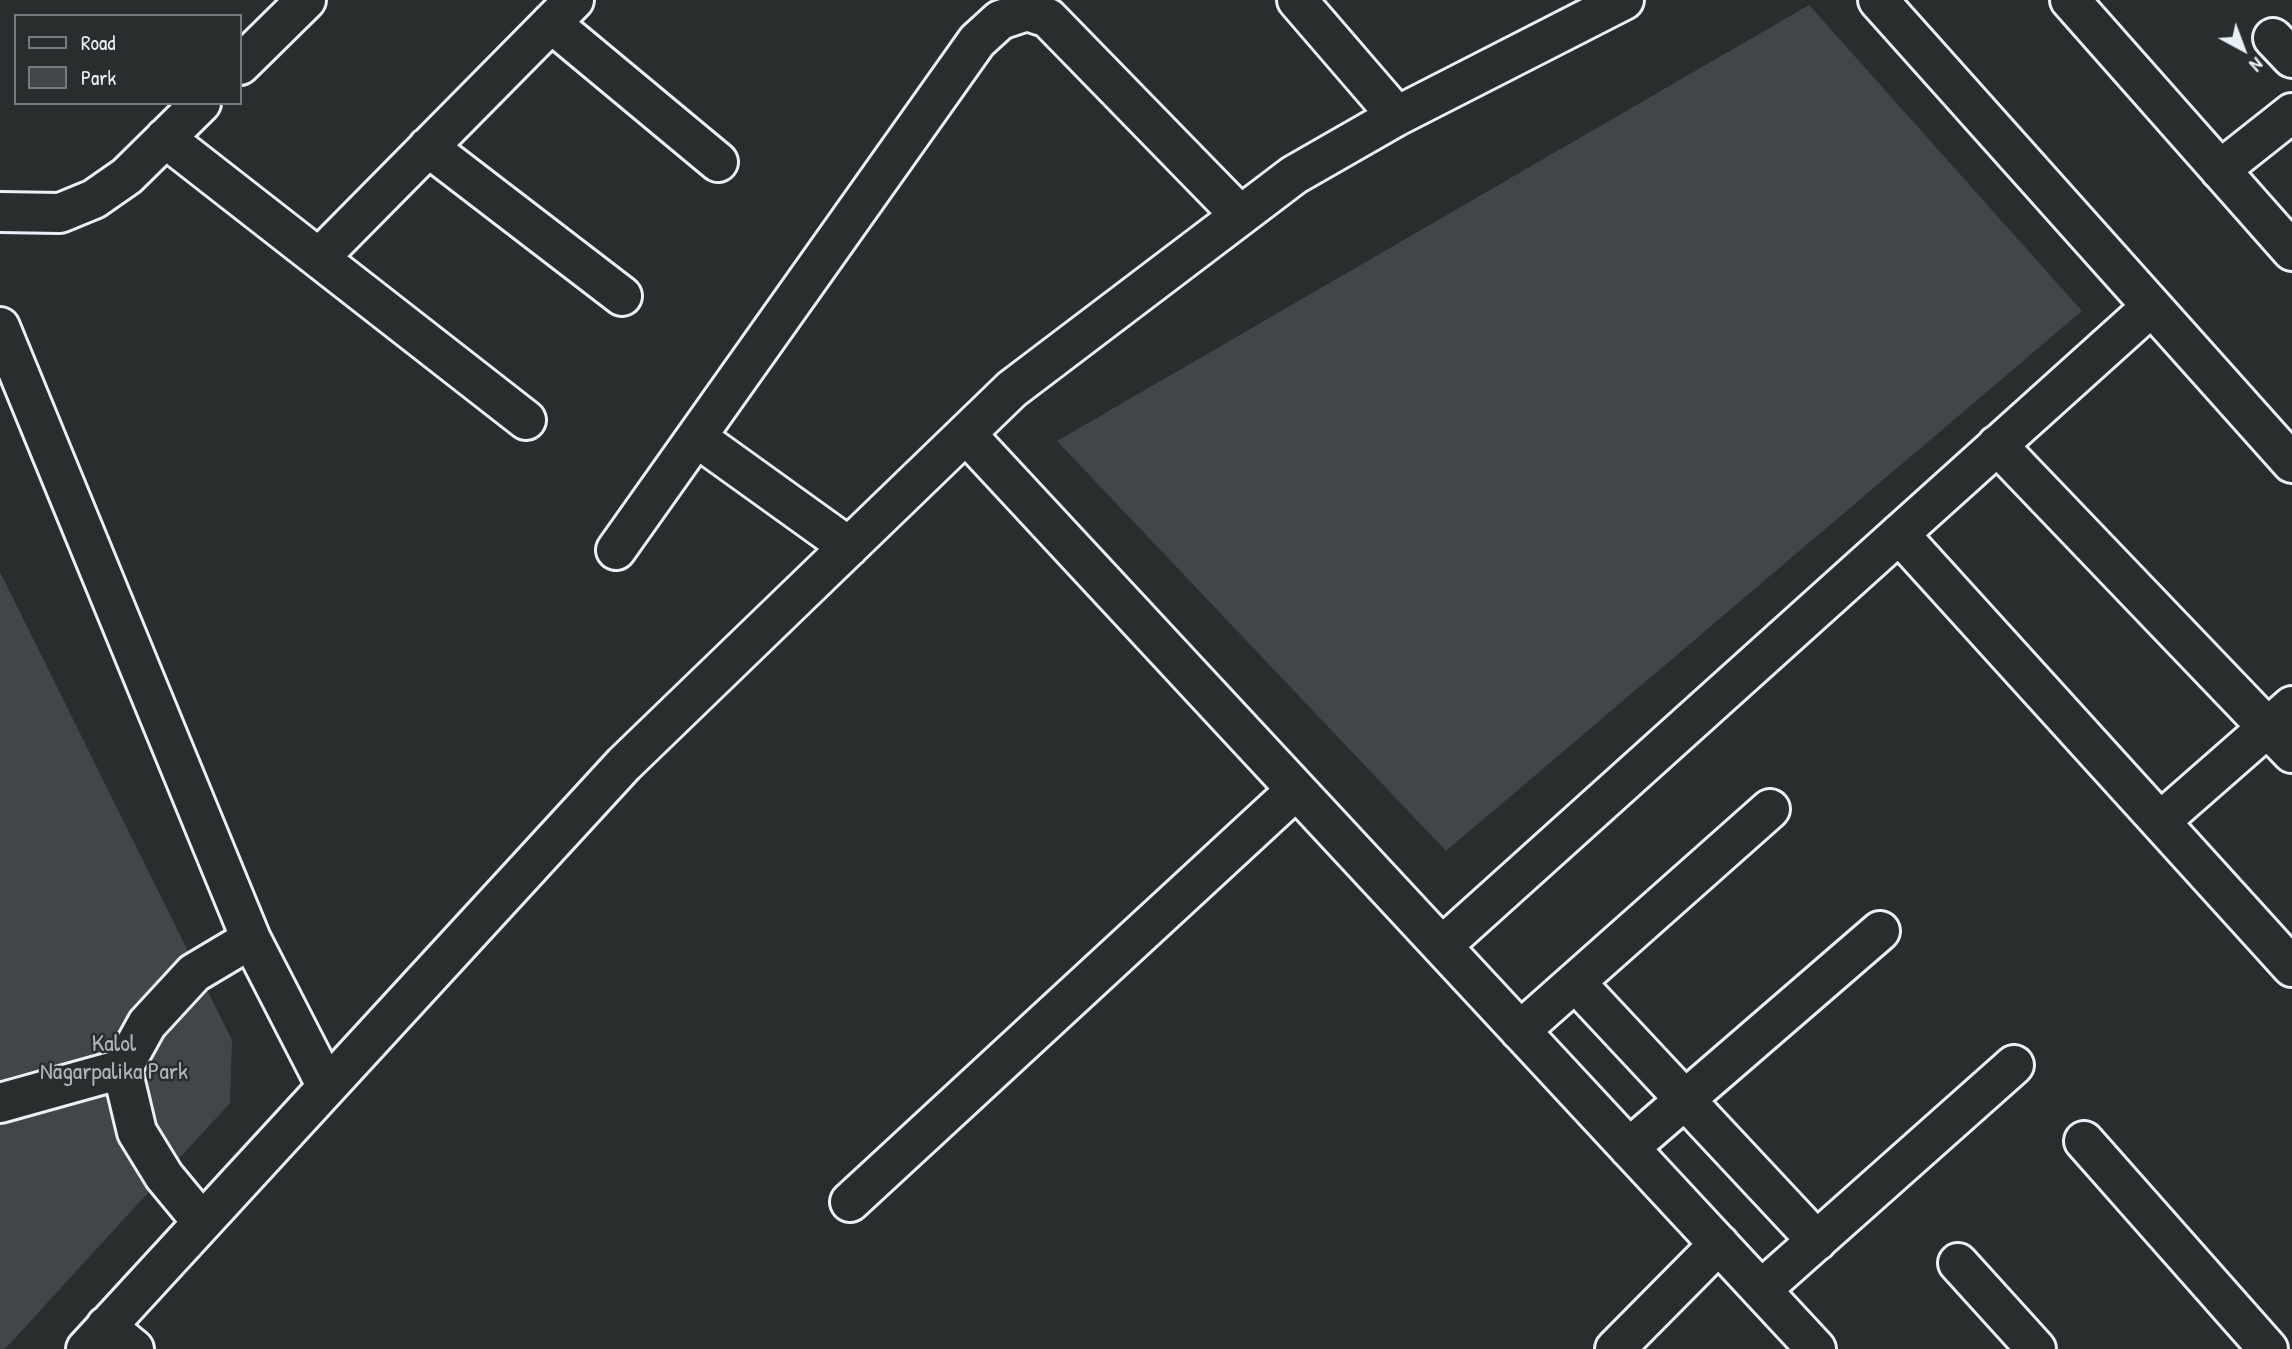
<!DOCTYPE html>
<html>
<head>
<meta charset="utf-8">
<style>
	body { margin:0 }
	#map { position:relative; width:2292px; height:1349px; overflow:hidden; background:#2a2d2e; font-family:"Patrick Hand",sans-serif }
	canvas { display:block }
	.legend { position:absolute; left:14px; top:14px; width:228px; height:91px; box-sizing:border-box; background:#2a2d2e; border:2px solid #767b7f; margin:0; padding:9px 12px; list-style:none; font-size:21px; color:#e8f1f8 }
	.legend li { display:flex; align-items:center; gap:14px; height:35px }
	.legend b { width:35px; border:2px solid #767b7f }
	.north { position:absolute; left:2208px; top:14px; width:70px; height:70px; -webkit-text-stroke:5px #2a2d2e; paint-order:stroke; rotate:139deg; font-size:19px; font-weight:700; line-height:28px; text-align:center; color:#e8f1f8 }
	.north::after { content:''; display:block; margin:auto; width:24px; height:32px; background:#e8f1f8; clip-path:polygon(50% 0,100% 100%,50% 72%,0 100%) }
</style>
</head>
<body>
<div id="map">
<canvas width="2292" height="1349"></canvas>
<ul class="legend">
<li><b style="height:9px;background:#2a2d2e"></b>Road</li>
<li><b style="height:19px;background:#424648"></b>Park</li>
</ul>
<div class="north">N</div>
</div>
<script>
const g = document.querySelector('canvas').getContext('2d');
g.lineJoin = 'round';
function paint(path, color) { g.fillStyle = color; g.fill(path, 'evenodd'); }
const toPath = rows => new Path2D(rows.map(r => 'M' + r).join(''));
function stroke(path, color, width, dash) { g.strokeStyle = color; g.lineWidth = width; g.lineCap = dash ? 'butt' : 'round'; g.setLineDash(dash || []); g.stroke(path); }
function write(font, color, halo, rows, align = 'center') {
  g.font = font + ' "Patrick Hand",sans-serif'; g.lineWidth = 5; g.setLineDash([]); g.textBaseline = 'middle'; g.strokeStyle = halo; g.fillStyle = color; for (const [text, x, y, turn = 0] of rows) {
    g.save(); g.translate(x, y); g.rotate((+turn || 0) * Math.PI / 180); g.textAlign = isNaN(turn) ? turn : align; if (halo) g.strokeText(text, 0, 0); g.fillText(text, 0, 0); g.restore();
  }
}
paint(toPath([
	[1809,5,2082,311,1446,851,1057,441],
	[0,572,232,1040,230,1103,5,1349,0,1349]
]), '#424648');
const minor = toPath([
	[1297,0,1397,116],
	[1878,0,2292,463],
	[2070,0,2292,251],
	[551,23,718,162],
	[2273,38,2292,58],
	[240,65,306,0],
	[165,138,526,420],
	[428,147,622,296],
	[2220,170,2292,113],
	[0,212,60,213,94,199,127,176,201,103],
	[319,258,574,0],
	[0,327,251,939,327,1087],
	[966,434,1816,1349],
	[696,437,849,547],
	[1997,445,2292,753],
	[1899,534,2292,967],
	[616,550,977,41,1000,20,1027,11,1048,18,1240,215],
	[2162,820,2292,706],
	[1442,946,2150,308],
	[1575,982,1817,1241],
	[1520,1031,1770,809],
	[0,1103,122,1069],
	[2084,1141,2268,1349],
	[1629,1148,1880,931],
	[850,1202,1296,790],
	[202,1222,164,1176,137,1132,122,1069,147,1024,194,973,251,939],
	[1958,1263,2036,1349],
	[1761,1290,2014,1065],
	[106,1326,134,1349],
	[86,1349,624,764,1012,389,1294,175,1397,116,1624,0],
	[1615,1349,1719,1244]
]);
stroke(minor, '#e8f1f8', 44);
stroke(minor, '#2a2d2e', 38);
write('24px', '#aeb5ba', '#2a2d2e', [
	["Kalol",114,1045],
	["Nagarpalika Park",114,1073]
]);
</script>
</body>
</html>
